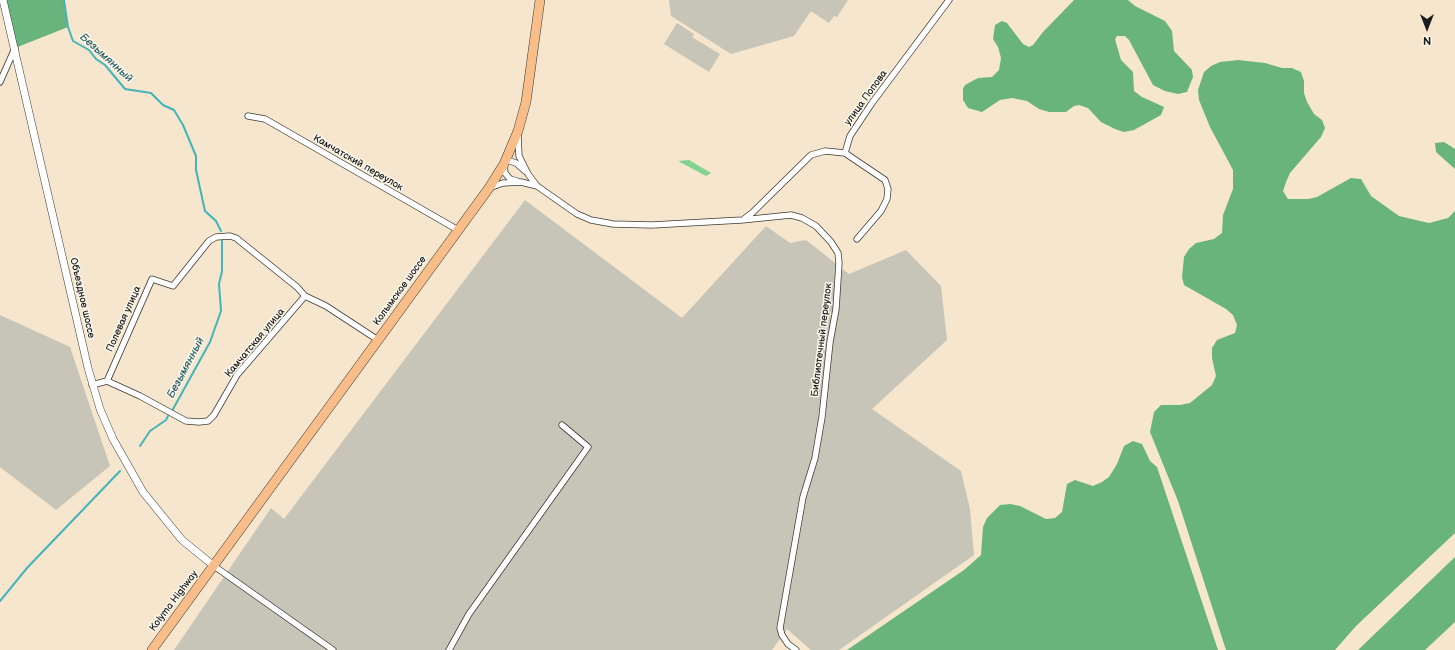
<!DOCTYPE html>
<html>
<head>
<meta charset="utf-8">
<style>
	body { margin:0 }
	#map { position:relative; width:1455px; height:650px; overflow:hidden; background:#f5e6cd; font-family:"Balsamiq Sans",sans-serif }
	canvas { display:block }
	.north { position:absolute; left:1407px; top:8px; width:40px; height:40px; -webkit-text-stroke:3px #fbf7ec; paint-order:stroke; rotate:180deg; font-size:11px; font-weight:700; line-height:16px; text-align:center; color:#1c1c1c }
	.north::after { content:''; display:block; margin:auto; width:14px; height:18px; background:#1c1c1c; clip-path:polygon(50% 0,100% 100%,50% 72%,0 100%) }
</style>
</head>
<body>
<div id="map">
<canvas width="1455" height="650"></canvas>
<div class="north">N</div>
</div>
<script>
const g = document.querySelector('canvas').getContext('2d');
g.lineJoin = 'round';
function paint(path, color) { g.fillStyle = color; g.fill(path, 'evenodd'); }
const toPath = rows => new Path2D(rows.map(r => 'M' + r).join(''));
function stroke(path, color, width, dash) { g.strokeStyle = color; g.lineWidth = width; g.lineCap = dash ? 'butt' : 'round'; g.setLineDash(dash || []); g.stroke(path); }
function write(font, color, halo, rows, align = 'center') {
  g.font = font + ' "Balsamiq Sans",sans-serif'; g.lineWidth = 3; g.setLineDash([]); g.textBaseline = 'middle'; g.strokeStyle = halo; g.fillStyle = color; for (const [text, x, y, turn = 0] of rows) {
    g.save(); g.translate(x, y); g.rotate((+turn || 0) * Math.PI / 180); g.textAlign = isNaN(turn) ? turn : align; if (halo) g.strokeText(text, 0, 0); g.fillText(text, 0, 0); g.restore();
  }
}
paint(toPath([
	[669,0,848,0,837,17,834,16,829,23,811,11,794,36,731,54,671,16],
	[677,23,694,34,692,37,720,54,709,72,664,44],
	[525,200,682,318,766,226,790,243,806,240,849,274,906,250,941,286,947,340,872,409,961,471,970,509,974,555,839,650,811,650,787,629,772,650,174,650,271,508,284,519],
	[0,315,70,347,110,466,56,510,0,467]
]), '#c7c5b8');
paint(toPath([
	[689,160,711,173,706,176,678,161]
]), '#82d292');
paint(toPath([
	[3,0,64,0,68,27,15,48],
	[1074,0,1128,0,1135,6,1165,21,1172,31,1174,51,1192,70,1193,77,1187,92,1178,94,1165,91,1153,85,1129,40,1125,36,1117,36,1115,39,1121,60,1133,72,1134,91,1142,97,1164,107,1161,115,1134,130,1124,132,1115,129,1101,122,1088,108,1079,105,1074,106,1066,112,1049,112,1039,109,1027,101,1012,98,1000,100,982,112,968,108,963,100,963,89,965,85,978,78,992,77,999,70,1001,58,998,47,993,39,995,25,1002,21,1007,23,1023,44,1029,47,1033,45,1043,32],
	[1238,60,1265,63,1282,68,1292,68,1301,72,1304,81,1304,93,1307,102,1314,114,1322,120,1325,128,1321,137,1290,173,1286,182,1283,191,1288,199,1308,199,1317,197,1351,178,1361,179,1371,196,1399,216,1429,223,1448,218,1455,211,1455,533,1356,626,1335,650,1226,650,1178,501,1150,432,1154,412,1161,405,1180,405,1190,403,1212,385,1216,376,1212,358,1212,348,1217,340,1235,333,1237,325,1233,315,1226,309,1184,285,1182,277,1184,257,1189,249,1196,243,1214,239,1222,233,1223,215,1233,189,1233,170,1210,127,1199,100,1198,90,1204,72,1211,66,1220,62],
	[1444,142,1455,149,1455,169,1436,152,1435,143],
	[1133,441,1142,444,1150,461,1157,467,1218,650,847,650,964,570,981,555,983,527,987,518,1000,505,1010,504,1020,506,1046,519,1055,518,1062,512,1067,484,1075,480,1093,486,1102,482,1109,477,1117,464,1124,446],
	[1455,557,1455,622,1425,650,1358,650]
]), '#69b47c');
stroke(toPath([
	[64,0,68,27,73,41,89,50,96,59,105,65,125,89,151,93,163,105,174,110,183,125,196,156,196,170,205,211,216,221,221,231],
	[172,411,210,342,221,311,219,284,222,271,222,238],
	[140,446,150,431,166,420,168,416],
	[0,601,27,568,120,471]
]), '#44b4ba', 2);
const minor = toPath([
	[0,82,15,48],
	[248,116,265,119,458,230],
	[518,135,519,156,528,174,537,186,577,214,591,220,613,224,652,225,742,220,791,215,802,218,816,226,831,242,838,253,839,263,836,309,830,342,822,417,815,458,803,497,780,628,782,635,788,644,796,650],
	[845,153,850,136,872,103,949,0],
	[506,160,516,163,525,171],
	[504,164,505,173,510,179,517,181],
	[489,188,503,183,521,182,537,186],
	[744,219,752,213,811,155,825,151,845,153,885,180,888,189,887,199,881,211,857,239],
	[107,381,140,396,186,421,199,422,208,421,214,415,237,375,305,296,326,306,378,340],
	[92,385,107,381,152,279,173,286,209,241,216,237,230,236,236,238,297,287,305,296],
	[214,566,333,650],
	[449,650,469,614,588,447,562,425]
]);
const tertiary = toPath([
	[3,0,88,368,100,409,113,439,143,492,182,540,214,566]
]);
const trunk = toPath([
	[152,650,489,188,504,164,518,131,526,102,540,0]
]);
stroke(minor, '#3d3a37', 7);
stroke(tertiary, '#3d3a37', 8);
stroke(trunk, '#3d3a37', 10);
stroke(minor, '#fff', 5.5);
stroke(tertiary, '#fff', 7);
stroke(trunk, '#f8bd89', 9);
write('10px', '#1c1c1c', '#fbf7ec', [
	["улица Попова",866,98,-54],
	["Камчатский переулок",358,163,30],
	["Колымское шоссе",400,291,-54],
	["Объездное шоссе",82,298,77],
	["Полевая улица",124,319,-66],
	["Библиотечный переулок",822,340,-83],
	["Камчатская улица",255,343,-50],
	["Kolyma Highway",174,601,-53]
]);
write('italic 11px', '#2e6063', '#fbf7ec', [
	["Безымянный",106,58,42],
	["Безымянный",186,368,-62]
]);
</script>
</body>
</html>
